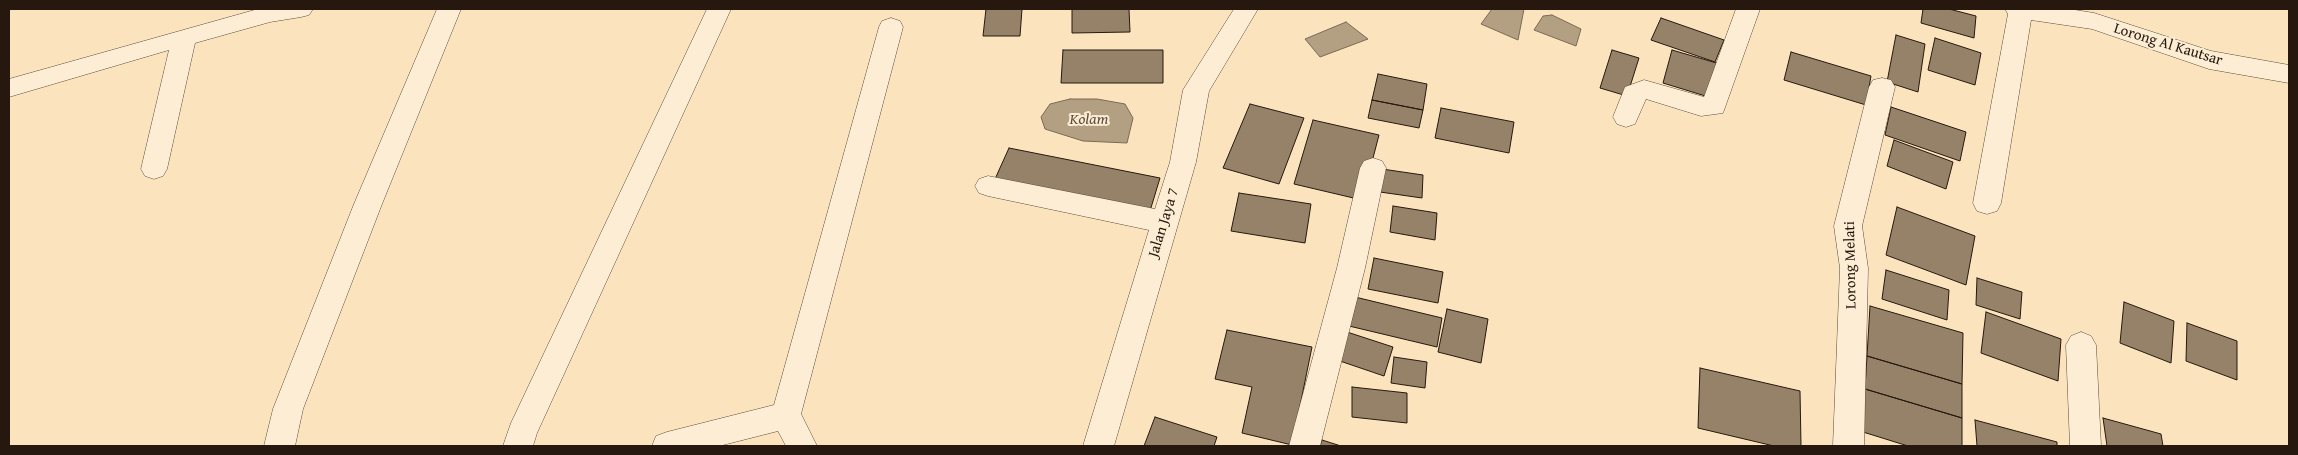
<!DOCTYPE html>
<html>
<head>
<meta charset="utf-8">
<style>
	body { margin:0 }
	#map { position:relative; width:2298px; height:455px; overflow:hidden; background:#fbe4bd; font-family:"Gentium Book Plus",serif }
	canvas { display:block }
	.frame { position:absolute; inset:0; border:10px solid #26180f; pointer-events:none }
</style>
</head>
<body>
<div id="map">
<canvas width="2298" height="455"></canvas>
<div class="frame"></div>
</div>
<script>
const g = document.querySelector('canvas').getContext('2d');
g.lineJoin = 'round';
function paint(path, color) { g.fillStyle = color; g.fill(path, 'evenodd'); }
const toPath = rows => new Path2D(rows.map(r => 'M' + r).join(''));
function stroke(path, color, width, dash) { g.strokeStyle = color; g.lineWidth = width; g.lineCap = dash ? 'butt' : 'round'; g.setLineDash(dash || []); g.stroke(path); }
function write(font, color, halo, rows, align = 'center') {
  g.font = font + ' "Gentium Book Plus",serif'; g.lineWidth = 4; g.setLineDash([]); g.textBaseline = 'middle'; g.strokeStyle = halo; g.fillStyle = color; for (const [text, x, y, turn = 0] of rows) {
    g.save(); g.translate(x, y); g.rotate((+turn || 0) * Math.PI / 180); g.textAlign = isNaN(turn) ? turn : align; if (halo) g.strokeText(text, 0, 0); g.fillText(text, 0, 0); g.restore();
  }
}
const water = toPath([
	[1492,9,1524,9,1518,40,1481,24,1492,9],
	[1552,15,1581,29,1576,46,1534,30,1543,16,1552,15],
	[1346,22,1368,39,1320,57,1305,39,1346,22],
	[1070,99,1097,99,1125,104,1133,118,1127,143,1083,141,1045,129,1041,117,1050,104,1070,99]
]);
paint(water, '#b39f82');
stroke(water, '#7b6954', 1);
const building = toPath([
	[986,9,1022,9,1020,36,983,36,986,9],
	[1072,9,1129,9,1130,32,1072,33,1072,9],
	[1923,9,1949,9,1976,16,1974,38,1921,23,1923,9],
	[1661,18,1724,40,1715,62,1651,40,1661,18],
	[1896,35,1925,44,1918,92,1887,82,1896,35],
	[1935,38,1981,53,1975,85,1928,70,1935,38],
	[1063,50,1163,50,1163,83,1061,83,1063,50],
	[1612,50,1639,58,1627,96,1600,88,1612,50],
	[1672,50,1720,64,1712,98,1663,83,1672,50],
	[1791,52,1871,76,1866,105,1784,80,1791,52],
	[1378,74,1427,84,1423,110,1372,100,1378,74],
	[1372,100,1423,110,1419,128,1368,118,1372,100],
	[1250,104,1304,118,1279,184,1223,168,1250,104],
	[1891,107,1966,132,1960,161,1885,135,1891,107],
	[1441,108,1514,122,1509,153,1435,138,1441,108],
	[1313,120,1379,135,1362,200,1294,184,1313,120],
	[1894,140,1953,162,1946,189,1887,166,1894,140],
	[1009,148,1160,178,1150,211,995,179,1009,148],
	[1375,168,1423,175,1422,198,1373,191,1375,168],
	[1239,193,1311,204,1305,243,1231,231,1239,193],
	[1393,206,1437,213,1435,240,1390,232,1393,206],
	[1897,207,1975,236,1966,285,1886,255,1897,207],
	[1374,258,1443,272,1438,303,1368,289,1374,258],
	[1886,270,1949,290,1947,320,1882,299,1886,270],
	[1977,278,2022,292,2020,319,1976,305,1977,278],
	[1355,297,1442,318,1437,347,1349,326,1355,297],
	[2124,302,2174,321,2171,363,2120,343,2124,302],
	[1870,306,1963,333,1962,384,1867,356,1870,306],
	[1447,309,1488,319,1481,363,1438,352,1447,309],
	[1986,312,2061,339,2058,381,1981,353,1986,312],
	[2187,323,2237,341,2237,380,2186,361,2187,323],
	[1227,330,1312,347,1292,445,1242,433,1252,387,1215,379,1227,330],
	[1347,332,1393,347,1384,376,1337,360,1347,332],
	[1867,356,1962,384,1962,418,1865,389,1867,356],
	[1394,357,1427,362,1425,388,1391,383,1394,357],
	[1700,368,1800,391,1801,446,1774,446,1698,428,1700,368],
	[1352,387,1407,393,1407,423,1352,417,1352,387],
	[1865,389,1962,418,1962,446,1908,446,1863,432,1865,389],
	[1155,417,1217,437,1214,446,1144,446,1155,417],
	[2103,418,2161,434,2163,446,2107,446,2103,418],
	[1975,420,2057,442,2057,446,1977,446,1975,420],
	[1322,440,1341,446,1320,446,1322,440]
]);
paint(building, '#958269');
stroke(building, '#26180f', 1);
const minor = toPath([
	[258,9,313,9,309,15,301,17,270,22,195,43,167,169,163,176,154,179,145,176,141,169,169,50,9,97,9,79,258,9],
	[437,9,461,9,382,204,303,409,295,446,264,446,273,409,354,204,437,9],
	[707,9,731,9,537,433,533,446,503,446,511,423,707,9],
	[1234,9,1258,9,1209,91,1196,162,1114,446,1083,446,1149,230,988,196,979,193,975,186,979,179,988,176,1155,209,1170,162,1183,90,1234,9],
	[1736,9,1760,9,1723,113,1701,116,1646,99,1635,124,1626,127,1617,124,1613,117,1625,87,1644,80,1704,97,1736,9],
	[2005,9,2069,9,2094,13,2211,51,2289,65,2289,83,2209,69,2092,29,2031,20,2001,203,1997,211,1987,214,1977,211,1973,203,2008,14,2005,9],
	[891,18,900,21,903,27,801,414,817,446,786,446,778,431,719,446,652,446,656,436,667,432,774,405,879,27,882,21,891,18],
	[1882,78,1891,80,1895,87,1862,226,1868,268,1864,446,1833,446,1840,268,1834,226,1869,87,1873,80,1882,78],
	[1373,158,1382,161,1386,168,1365,268,1320,446,1289,446,1337,268,1360,168,1364,161,1373,158],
	[2081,332,2091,336,2096,345,2101,446,2070,446,2066,345,2071,336,2081,332]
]);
stroke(minor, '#5b4b3a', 1);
paint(minor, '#fcedd4');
write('15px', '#26180f', '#fcedd4', [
	["Lorong Al Kautsar",2168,45,17],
	["Jalan Jaya 7",1164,223,-73],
	["Lorong Melati",1851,265,-91]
]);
write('italic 16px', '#5e4e3d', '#fcedd4', [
	["Kolam",1089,120]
]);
</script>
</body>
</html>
